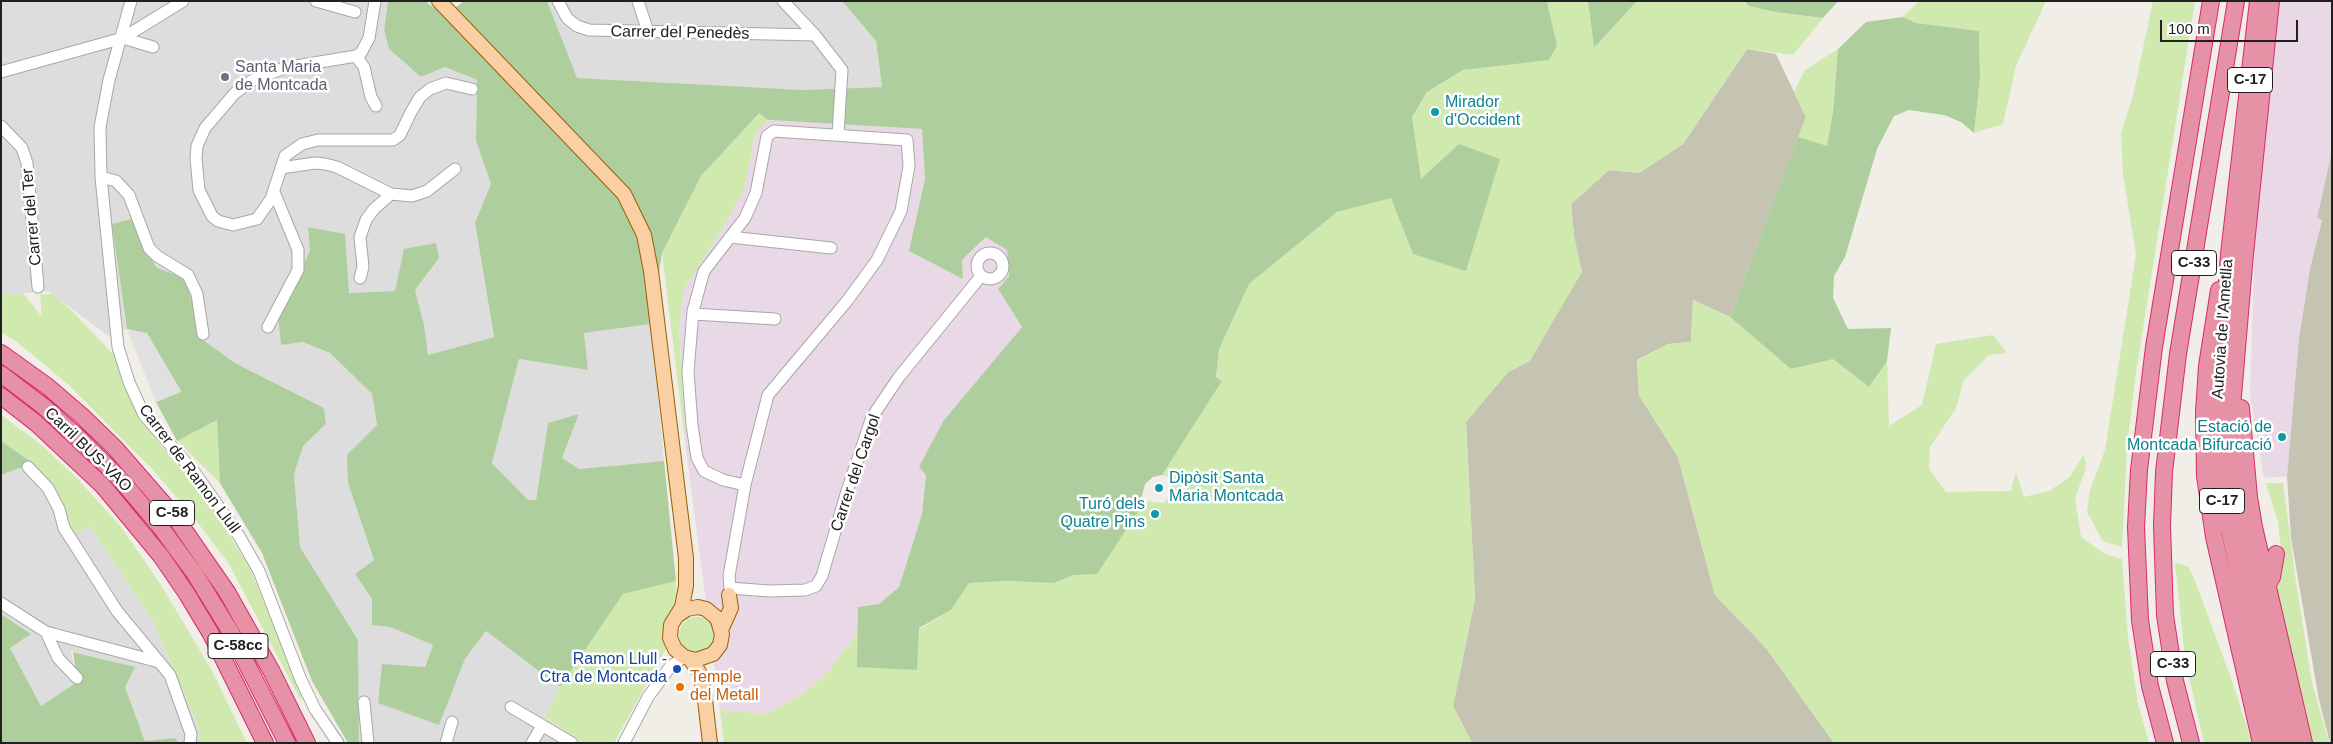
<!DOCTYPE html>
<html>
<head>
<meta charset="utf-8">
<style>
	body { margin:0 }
	#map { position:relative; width:2333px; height:744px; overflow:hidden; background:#f1ede7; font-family:Helvetica,sans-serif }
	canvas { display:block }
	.frame { position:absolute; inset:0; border:2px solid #202020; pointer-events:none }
	.scale { position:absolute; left:2160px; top:20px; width:138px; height:22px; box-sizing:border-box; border:2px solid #202020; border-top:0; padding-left:6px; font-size:15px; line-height:18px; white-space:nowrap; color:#202020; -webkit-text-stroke:4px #fff; paint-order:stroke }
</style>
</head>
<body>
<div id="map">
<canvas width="2333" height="744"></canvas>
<div class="frame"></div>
<div class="scale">100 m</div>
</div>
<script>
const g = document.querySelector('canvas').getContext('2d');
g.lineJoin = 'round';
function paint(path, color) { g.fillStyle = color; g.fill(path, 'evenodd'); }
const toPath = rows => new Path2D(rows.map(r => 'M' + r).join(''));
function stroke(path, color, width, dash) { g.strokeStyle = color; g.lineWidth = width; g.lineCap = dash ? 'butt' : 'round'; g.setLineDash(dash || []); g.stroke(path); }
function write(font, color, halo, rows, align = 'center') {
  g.font = font + ' Helvetica,sans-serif'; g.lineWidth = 5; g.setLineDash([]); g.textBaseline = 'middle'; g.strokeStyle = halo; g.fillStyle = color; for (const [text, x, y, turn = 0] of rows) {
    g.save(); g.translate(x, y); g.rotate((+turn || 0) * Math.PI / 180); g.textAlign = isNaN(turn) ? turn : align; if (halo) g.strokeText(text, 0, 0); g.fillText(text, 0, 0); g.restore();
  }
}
paint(toPath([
	[1,1,388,1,384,30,389,49,421,77,445,67,477,80,476,141,491,184,475,224,494,337,428,355,424,325,415,290,439,258,404,250,396,291,348,293,345,234,309,227,310,250,293,290,281,345,303,342,330,353,372,394,377,425,348,483,374,560,355,574,372,599,372,625,390,627,433,645,425,667,439,725,465,659,486,631,560,687,545,717,583,743,359,743,358,640,300,547,294,474,303,446,326,424,324,408,235,363,203,340,185,279,156,267,131,219,112,224,127,329,108,336,49,291,1,295],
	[547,1,842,1,876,41,882,87,804,90,576,78],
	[651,324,664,461,579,469,562,458,579,414,548,424,536,500,528,501,492,462,519,359,588,370,584,333],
	[33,463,57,499,75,534,90,526,153,621,200,732,199,743,178,743,176,738,146,742,125,687,134,667,71,651,77,682,41,706,10,648,31,634,1,614,1,475]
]), '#dedddd');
paint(toPath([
	[2279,1,2332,1,2332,151,2317,218,2322,219,2310,269,2299,338,2287,476,2264,478,2250,394,2255,230],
	[768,120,922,129,925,179,910,251,963,278,962,260,987,237,1007,250,1009,276,998,289,1022,327,944,420,926,475,922,514,899,587,879,604,858,607,858,632,827,673,802,695,765,714,720,710,686,449,679,328,684,289,726,223,744,190,755,134]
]), '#e9d9e7');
paint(toPath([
	[1747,49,1776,54,1806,117,1730,317,1693,300,1691,342,1668,344,1637,360,1639,395,1678,457,1715,595,1766,648,1834,743,1472,743,1453,706,1475,599,1466,422,1508,372,1530,361,1574,235,1571,204,1609,170,1639,173,1683,144],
	[2332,151,2332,743,2330,743,2319,700,2291,538,2287,476,2299,338,2310,269,2322,220,2317,218]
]), '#c5c4b2');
paint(toPath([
	[1547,1,1588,1,1594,48,1637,1,1744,1,1749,6,1775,12,1823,18,1793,55,1747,49,1683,144,1639,173,1609,170,1571,204,1574,235,1582,272,1530,361,1508,372,1466,422,1475,599,1453,706,1472,743,724,743,720,710,765,714,802,695,827,673,858,632,858,667,951,610,969,583,1007,581,1054,583,1073,575,1097,573,1145,501,1164,503,1173,491,1170,477,1162,475,1222,381,1216,377,1219,349,1249,284,1337,212,1391,197,1413,254,1421,180,1412,117,1427,92,1463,70,1549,59,1557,46],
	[1919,1,2046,1,2016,66,2003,124,1974,133,1980,78,1979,31,1916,23,1903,17],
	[2153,1,2195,1,2135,379,2127,448,2122,547,2103,541,2087,512,2090,490,2105,450,2136,255,2123,174,2121,133,2133,96],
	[1838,49,1833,112,1827,147,1798,137,1806,117,1794,92,1805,70],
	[759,112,768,120,755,134,744,190,726,223,684,289,679,328,686,449,662,253,701,176],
	[23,293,42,317,40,294,53,294,68,307,117,358,137,414,171,458,197,484,250,568,301,692,301,701,229,564,192,515,150,467,69,385,17,342,1,332,1,295],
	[1693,300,1730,317,1791,369,1833,359,1869,387,1887,361,1889,426,1922,405,1936,344,1993,335,2007,353,1989,355,1964,380,1956,408,1930,447,1929,469,1946,492,2011,491,2016,472,2024,497,2049,491,2070,477,2084,454,2086,468,2075,498,2081,537,2105,554,2122,559,2128,638,2138,704,2149,743,1834,743,1766,648,1715,595,1678,457,1639,395,1637,361,1668,344,1691,342],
	[1,415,39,443,76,477,121,527,161,585,212,671,247,743,199,743,200,731,153,621,90,526,75,535,57,499,33,463,1,441],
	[217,420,220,483,177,441],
	[2266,483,2283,483,2295,575,2312,683,2329,743,2313,743,2277,590,2282,557,2278,522],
	[2175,562,2188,567,2194,578,2232,681,2252,743,2204,743,2185,659],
	[676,581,676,609,669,643,614,743,583,743,545,717,560,687,623,594],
	'679 635a18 18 0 1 1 36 0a18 18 0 1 1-36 0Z'
]), '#cfe9af');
paint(toPath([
	[388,1,425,1,445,16,464,1,547,1,577,78,804,90,882,87,876,41,842,1,1547,1,1557,46,1549,60,1463,70,1427,92,1412,117,1421,179,1459,144,1500,159,1466,271,1413,254,1391,198,1337,212,1249,284,1219,349,1216,377,1222,381,1162,475,1153,477,1145,484,1141,499,1145,501,1097,574,1073,575,1054,583,1007,581,969,583,951,610,919,628,917,670,857,667,858,607,879,604,899,587,922,514,926,475,919,467,944,420,1022,327,998,289,1009,276,1007,250,986,237,962,260,963,279,909,251,925,179,922,129,768,120,759,113,701,176,662,253,651,324,584,333,588,370,519,359,492,463,528,500,536,500,548,423,579,414,562,458,579,469,664,461,676,581,623,594,560,687,486,631,465,659,439,725,378,703,382,664,425,667,433,645,390,627,372,625,372,599,355,574,374,560,348,483,347,455,377,425,372,394,330,353,303,342,281,345,278,315,293,290,310,250,308,227,345,234,349,293,395,291,404,249,436,243,439,258,415,290,424,325,428,355,494,337,475,223,491,184,476,141,477,80,445,67,421,77,389,49,384,30],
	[1588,1,1637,1,1594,48],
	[1744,1,1838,1,1823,18,1775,12,1749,6],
	[1903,17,1916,23,1979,31,1980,78,1974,133,1961,122,1944,115,1909,110,1894,116,1877,149,1845,257,1834,276,1833,298,1848,329,1891,328,1887,361,1869,387,1833,359,1791,369,1730,317,1798,137,1827,146,1833,112,1838,49,1866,22],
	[131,219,156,267,185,279,203,340,235,363,324,408,326,424,303,446,294,474,300,547,358,640,359,743,348,743,312,681,262,553,220,483,217,420,177,441,156,402,181,391,147,334,127,329,112,224],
	[1,441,33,463,1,475],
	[1,614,31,634,10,648,41,706,77,682,73,652,135,667,125,687,145,741,176,738,178,743,1,743]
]), '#aecf9d');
paint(toPath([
	[127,329,147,333,181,392,156,402]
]), '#e0e0e0');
paint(toPath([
	[286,53,287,64,242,84,238,58]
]), '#dbdce6');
const minor = toPath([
	[131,1,109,80,100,127,101,177,118,347,129,382,144,415,195,473,239,536,259,571,301,680,315,709,338,743],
	[316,1,355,12],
	[375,1,369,38,361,53,356,56,284,68,253,80,235,93,205,128,197,146,196,158,199,190,212,216,218,221,233,225,257,219,271,199,285,156,302,144,318,140,393,140,400,135,411,112,420,97,430,89,446,83,472,89],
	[558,1,567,18,577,26,589,30,815,35],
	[638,1,648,32],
	[783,1,815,35,842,70,838,134],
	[123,38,153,47],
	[356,56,364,67,371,97,376,106],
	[1,72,123,38,183,1],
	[1,126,22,148,27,163,38,287],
	[281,168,315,163,325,164,337,167,391,194],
	[101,177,116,181,129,195,149,248,157,256,188,275,197,294,203,334],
	[730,237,831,248],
	'977 266a13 13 0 1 1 26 0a13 13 0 1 1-26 0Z',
	[360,278,363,267,360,237,366,220,374,209,391,194,412,196,427,191,455,169],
	[693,314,775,319],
	[268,327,298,270,298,250,274,192],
	[28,467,48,488,59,509,64,528,117,611,170,675,191,734,190,743],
	[745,485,723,480,704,471,697,458,692,425,688,372,693,311,704,271,745,218,756,193,767,136,774,131,907,140,909,166,901,211,877,260,847,301,768,395,745,485,729,576,730,588,769,591,805,590,816,586,822,576,847,491,872,417,899,377,981,276],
	[1,603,46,632,159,662],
	[46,632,58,658,77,678],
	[364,702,368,743],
	[511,707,572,743],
	[446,743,452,722],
	[532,743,542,726],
	[624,743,648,697,670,667,684,657]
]);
const major = toPath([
	[439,1,624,194,644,235,651,271,686,558,686,586,682,607,671,625,670,638,675,649,684,657,696,660,713,654,720,645,722,634,717,618,706,609,698,607,687,609,678,615],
	[722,628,731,608,729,595],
	[690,659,699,672,704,691,710,743]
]);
const highway = toPath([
	[2258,1,2229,254,2218,402,2217,442,2220,488,2276,743],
	[2271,1,2245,254,2230,431,2231,460,2243,540,2290,743],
	[2219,290,2207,366,2204,412,2205,476,2214,537,2261,743],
	[1,353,47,386,82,416,115,448,175,517,227,592,272,672,307,743],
	[1,374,43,406,80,439,120,479,159,525,195,574,230,631,287,743],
	[1,396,36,423,103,486,161,556,187,594,211,634,265,743],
	[2241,408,2249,497,2254,527,2304,743],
	[2267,586,2272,577,2276,554],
	[2165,743,2150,686,2140,620,2136,527,2139,470,2154,347,2211,1],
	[2191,743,2175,681,2165,615,2162,526,2164,472,2178,354,2236,1]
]);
stroke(minor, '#a7a7a7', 13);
stroke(major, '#9a5f03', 16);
stroke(highway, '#d82b70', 18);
stroke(minor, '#fff', 11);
stroke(major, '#facfa3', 14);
stroke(highway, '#e691a5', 16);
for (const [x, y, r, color] of [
	[225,77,5,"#6b7280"],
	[1435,112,5,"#0f9aa8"],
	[2282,437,5,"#0f9aa8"],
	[1159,488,5,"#0f9aa8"],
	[1155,514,5,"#0f9aa8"],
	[677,669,5,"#1a4fb4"],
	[680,687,5,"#e8710a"]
]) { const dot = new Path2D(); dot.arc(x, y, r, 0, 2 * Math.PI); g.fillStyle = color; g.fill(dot); stroke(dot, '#fff', 2); }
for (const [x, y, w] of [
	[2250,80,45],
	[2194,263,45],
	[2222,501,45],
	[172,513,45],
	[238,646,60],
	[2173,664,45]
]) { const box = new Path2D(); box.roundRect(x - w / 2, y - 12.5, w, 25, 4); g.fillStyle = '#fff'; g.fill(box); stroke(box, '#202020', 1); }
write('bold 15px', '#202020', null, [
	["C-17",2250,80],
	["C-33",2194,263],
	["C-17",2222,501],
	["C-58",172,513],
	["C-58cc",238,646],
	["C-33",2173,664]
]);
write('16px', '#202020', '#fff', [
	["Carrer del Penedès",680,33,1],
	["Carrer del Ter",32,217,-95],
	["Autovia de l'Ametlla",2223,329,-86],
	["Carril BUS-VAO",88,450,44],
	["Carrer de Ramon Llull",189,469,53],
	["Carrer del Cargol",856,473,-71]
]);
write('16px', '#5b616d', '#fff', [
	["Santa Maria",235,68],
	["de Montcada",235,86]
], 'left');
write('16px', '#0d838f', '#fff', [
	["Mirador",1445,103],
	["d'Occident",1445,121],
	["Estació de",2272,428,"right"],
	["Montcada Bifurcació",2272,446,"right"],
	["Dipòsit Santa",1169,479],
	["Maria Montcada",1169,497],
	["Turó dels",1145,505,"right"],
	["Quatre Pins",1145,523,"right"]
], 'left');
write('16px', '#164399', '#fff', [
	["Ramon Llull -",667,660],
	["Ctra de Montcada",667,678]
], 'right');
write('16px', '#c56008', '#fff', [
	["Temple",690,678],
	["del Metall",690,696]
], 'left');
</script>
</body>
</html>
